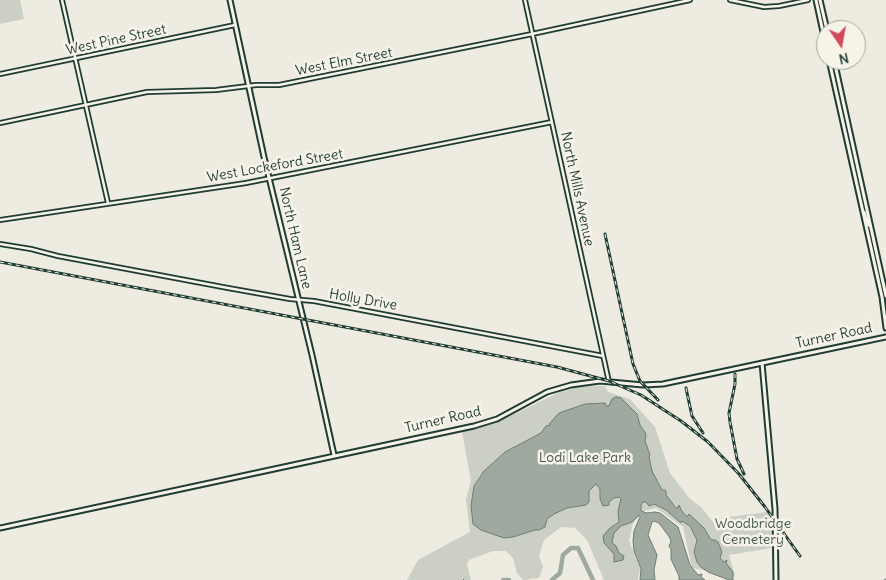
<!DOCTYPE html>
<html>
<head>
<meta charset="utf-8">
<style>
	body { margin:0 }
	#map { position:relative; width:886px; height:580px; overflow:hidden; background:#eeece1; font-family:Delius,sans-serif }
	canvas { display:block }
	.north { position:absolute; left:816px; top:20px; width:50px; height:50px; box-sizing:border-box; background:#f7f3e8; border:1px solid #a1aaa0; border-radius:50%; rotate:168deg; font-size:14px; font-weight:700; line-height:20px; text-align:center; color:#1f3d34 }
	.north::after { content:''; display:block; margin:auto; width:18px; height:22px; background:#d1495b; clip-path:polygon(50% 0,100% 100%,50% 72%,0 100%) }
</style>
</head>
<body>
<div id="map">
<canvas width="886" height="580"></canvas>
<div class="north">N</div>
</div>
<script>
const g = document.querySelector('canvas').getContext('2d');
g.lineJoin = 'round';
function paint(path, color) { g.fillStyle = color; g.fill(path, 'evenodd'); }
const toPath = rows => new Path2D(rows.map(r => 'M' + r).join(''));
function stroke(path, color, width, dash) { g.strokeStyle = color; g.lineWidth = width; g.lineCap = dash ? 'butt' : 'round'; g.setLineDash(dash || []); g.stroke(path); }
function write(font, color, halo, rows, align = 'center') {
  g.font = font + ' Delius,sans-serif'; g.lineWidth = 5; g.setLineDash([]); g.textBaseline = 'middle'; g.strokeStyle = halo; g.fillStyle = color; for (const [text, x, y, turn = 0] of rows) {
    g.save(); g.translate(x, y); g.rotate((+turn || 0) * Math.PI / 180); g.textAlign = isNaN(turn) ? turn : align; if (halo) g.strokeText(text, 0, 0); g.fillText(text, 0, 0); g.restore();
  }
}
paint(toPath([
	[0,0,20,0,24,19,0,24],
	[597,386,605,386,608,392,630,399,655,427,670,473,690,499,701,507,714,523,713,519,767,512,772,521,772,548,729,555,735,576,692,568,683,527,656,508,643,511,633,524,629,541,640,568,638,580,604,580,587,540,575,528,561,527,544,540,539,556,543,567,539,578,523,580,517,573,513,558,506,551,493,551,469,560,467,565,471,580,407,580,418,560,470,532,466,499,471,481,462,432,493,424,560,392,579,387]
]), '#cccfc4');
const water = toPath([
	[616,397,621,398,637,414,640,425,646,434,645,441,650,455,649,457,652,471,662,490,665,490,666,491,666,495,676,508,678,508,679,505,680,507,681,510,686,516,688,516,689,514,704,528,711,540,715,540,718,542,722,552,720,558,724,562,727,560,726,563,733,572,733,580,729,580,708,572,701,567,697,562,694,552,697,540,690,526,682,521,681,523,666,510,654,504,649,506,646,502,643,502,641,505,641,511,647,513,655,512,660,513,678,527,690,565,698,575,702,574,701,577,705,580,679,580,679,576,671,559,671,549,669,546,671,542,670,538,659,523,654,521,652,522,648,535,657,555,654,570,655,580,640,580,641,569,634,551,633,541,634,531,640,517,639,515,632,522,621,526,614,533,612,543,616,546,619,553,624,556,623,560,614,562,614,554,604,543,603,536,610,528,619,522,618,511,621,499,619,497,614,498,609,502,609,505,603,506,600,499,600,489,596,484,589,491,589,502,586,505,567,508,554,514,547,519,545,527,539,530,535,530,513,537,504,538,481,530,473,524,471,506,474,486,484,471,505,452,541,433,546,426,550,425,550,423,559,413,585,404,605,403,606,406,609,406,612,399,616,397]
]);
paint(water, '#9fa99f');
stroke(water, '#6c7e74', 1);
stroke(toPath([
	[463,580,464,579],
	[884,580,886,579]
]), '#6c7e74', 1);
stroke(toPath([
	[503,580,509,580],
	[552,580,560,573,563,555,571,548,578,548,593,580]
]), '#9fa99f', 4.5);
const tertiary = toPath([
	[62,0,108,203],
	[525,0,609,382],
	[730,0,764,7,779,6,808,0],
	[0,74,235,25],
	[0,123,147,92,216,90,256,85,279,85,532,34,690,0],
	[0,220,246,183,552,122],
	[0,244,31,249,58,256,228,288,290,299,314,301,603,356]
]);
const secondary = toPath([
	[230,0,264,157,312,355,334,455],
	[816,0,826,46],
	[820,0,827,30],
	[829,60,882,297,886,328],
	[834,60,886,296],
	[864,212,867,223,870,226],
	[762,363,775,509,776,580],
	[0,528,474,426,497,419,547,392,571,385,600,381,643,385,663,384,886,337]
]);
stroke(tertiary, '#1f3d34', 6);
stroke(secondary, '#1f3d34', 7);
stroke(tertiary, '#f7f3e8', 2.5);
stroke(secondary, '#f7f3e8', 3);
const rail = toPath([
	[605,234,633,364,640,381,658,400],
	[0,262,557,367,609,381,641,395,681,421,708,442,739,474,765,507,800,556],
	[735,374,735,384,729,413,730,422,737,459,744,474],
	[686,388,692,416,703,433]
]);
stroke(rail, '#1f3d34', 3);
stroke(rail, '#f7f3e8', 1, [4]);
write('14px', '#1f3d34', '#f7f3e8', [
	["West Pine Street",116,40,-12],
	["West Elm Street",344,62,-11],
	["West Lockeford Street",275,166,-10],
	["North Mills Avenue",577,189,78],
	["North Ham Lane",295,238,77],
	["Holly Drive",363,300,10],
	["Turner Road",834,336,-12],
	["Turner Road",443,420,-13]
]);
write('14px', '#425a51', '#f7f3e8', [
	["Lodi Lake Park",585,458],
	["Woodbridge",753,524],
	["Cemetery",753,540]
]);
</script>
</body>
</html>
